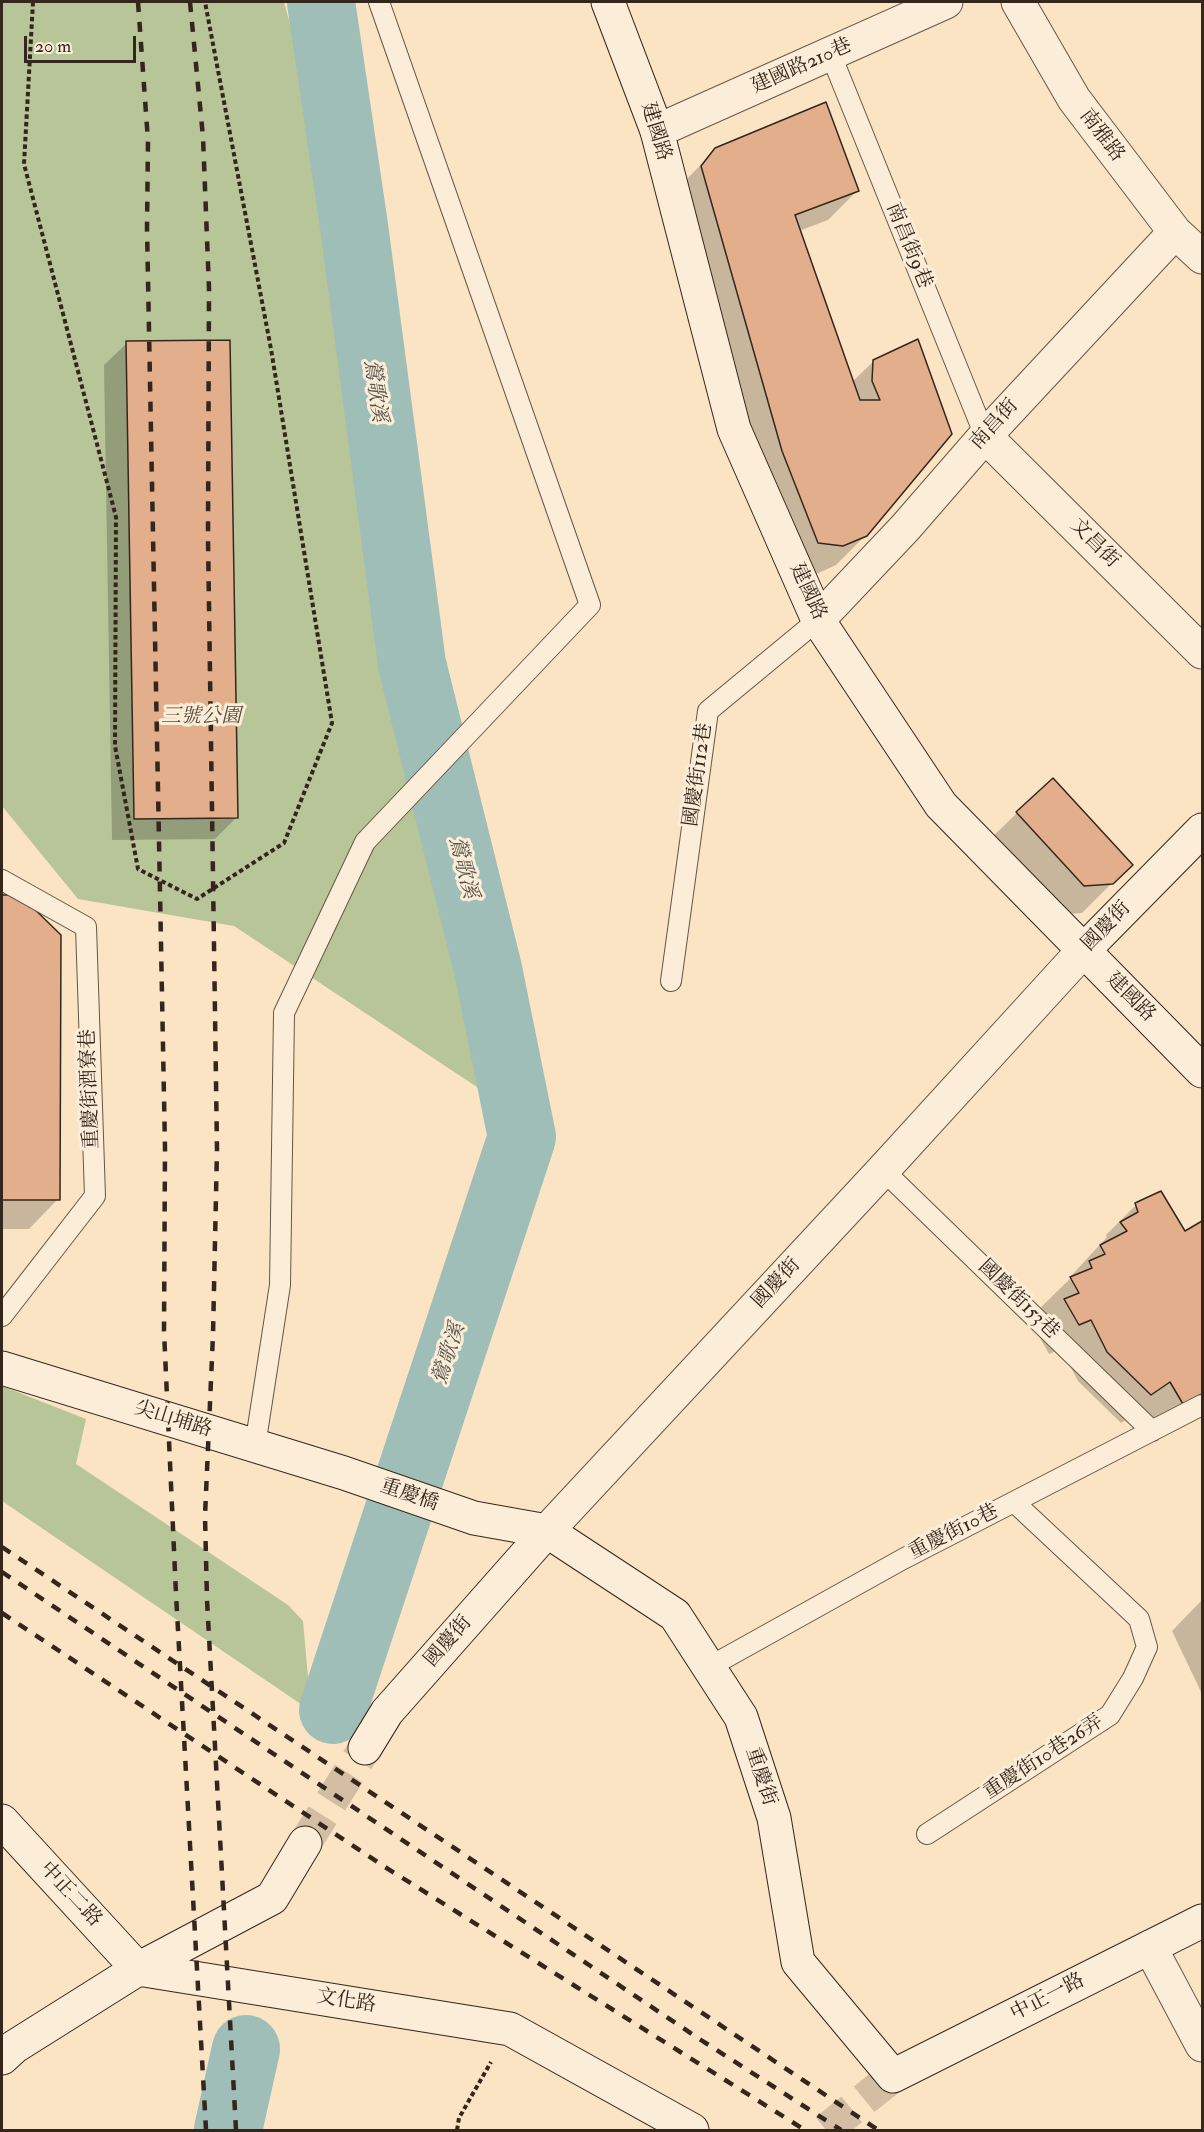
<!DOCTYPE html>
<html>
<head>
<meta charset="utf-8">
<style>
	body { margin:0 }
	#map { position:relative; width:1204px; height:2132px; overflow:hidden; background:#fbe4c4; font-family:"IM FELL Double Pica",serif }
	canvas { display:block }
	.frame { position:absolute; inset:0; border:3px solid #35261d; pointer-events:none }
	.scale { position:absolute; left:24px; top:36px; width:112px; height:27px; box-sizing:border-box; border:3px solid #35261d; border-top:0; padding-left:8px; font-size:18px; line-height:21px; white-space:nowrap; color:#35261d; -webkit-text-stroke:4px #fcedd9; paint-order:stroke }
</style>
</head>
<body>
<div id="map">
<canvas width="1204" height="2132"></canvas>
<div class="frame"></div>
<div class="scale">20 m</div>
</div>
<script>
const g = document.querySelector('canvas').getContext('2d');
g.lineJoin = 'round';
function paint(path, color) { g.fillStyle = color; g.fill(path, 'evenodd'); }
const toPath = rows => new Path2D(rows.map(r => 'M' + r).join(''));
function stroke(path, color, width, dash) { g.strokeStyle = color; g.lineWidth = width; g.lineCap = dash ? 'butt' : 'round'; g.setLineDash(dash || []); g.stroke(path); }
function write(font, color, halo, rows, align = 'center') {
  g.font = font + ' "IM FELL Double Pica","Noto Serif TC",serif'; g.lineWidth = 6; g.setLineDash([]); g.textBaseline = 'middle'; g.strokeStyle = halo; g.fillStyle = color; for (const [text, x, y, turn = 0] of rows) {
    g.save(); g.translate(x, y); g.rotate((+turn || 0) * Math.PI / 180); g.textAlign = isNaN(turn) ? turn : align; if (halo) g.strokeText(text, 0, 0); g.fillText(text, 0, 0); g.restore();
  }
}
paint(toPath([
	[2,2,284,2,309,93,406,738,495,1099,234,926,78,899,2,806],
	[2,1386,86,1419,76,1464,288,1605,303,1621,311,1711,2,1501]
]), '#b8c599');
paint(toPath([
	[716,149,858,190,828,220,799,231,852,382,874,361,917,341,866,535,836,565,812,576,789,573,686,180],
	[127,343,237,817,215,839,112,840,104,365],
	[1017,813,1130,865,1082,913,1054,915,987,842],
	[2,896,20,897,58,1199,29,1229,2,1229],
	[1136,1205,1184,1233,1202,1223,1202,1407,1153,1433,1140,1411,1121,1423,1078,1381,1061,1349,1049,1354,1035,1329,1047,1318,1041,1307,1072,1277,1071,1276,1107,1237,1106,1235],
	[1202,1600,1202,1694,1172,1631]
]), '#0003');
stroke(toPath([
	[321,2,354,226,412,664,488,969,522,1137,333,1710],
	[228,2130,246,2049]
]), '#9fbeb7', 68);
const building = toPath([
	[826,102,859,191,795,215,860,400,880,400,872,381,873,360,918,339,952,434,867,536,843,546,818,543,782,451,701,166,715,148,826,102],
	[230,340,238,818,134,819,126,341,230,340],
	[1053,778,1133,865,1113,884,1084,886,1016,812,1053,778],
	[2,895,20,895,61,935,60,1200,2,1200,2,895],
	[1161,1191,1185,1231,1202,1221,1202,1394,1183,1404,1170,1382,1151,1395,1107,1352,1091,1320,1079,1325,1064,1299,1079,1293,1070,1277,1092,1268,1089,1261,1105,1254,1100,1245,1127,1231,1120,1222,1138,1212,1135,1203,1161,1191]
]);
paint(building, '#e2ae8b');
stroke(building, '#35261d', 1.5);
stroke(toPath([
	[305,1843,365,1748],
	[826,2130,893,2076]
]), '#d3bea3', 33, [33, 16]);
const lane = toPath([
	[831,55,985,436],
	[2,880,86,927,95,1196,2,1316],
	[671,981,708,711,818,620],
	[883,1170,1152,1431],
	[255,1446,280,1285,284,1013,365,842,590,605,379,2],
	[709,1667,903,1559,1202,1405],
	[927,1834,1110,1715,1133,1678,1147,1647,1139,1619,1014,1502]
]);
const street = toPath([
	[1018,2,1074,99,1175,232,1202,257],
	[657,131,946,2],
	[985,436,1202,652],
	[818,620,905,528,985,436,1175,232],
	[547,1531,883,1170,1083,951],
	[1150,1947,1202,2045]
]);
const secondary = toPath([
	[608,2,657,131,734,429,818,620,941,805,1202,1071],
	[1083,951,1202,830],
	[2,1368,344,1473,474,1518,547,1531,675,1615,741,1717,774,1818,798,1962,893,2076,1202,1921],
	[365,1748,387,1712,547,1531],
	[2,1821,138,1969],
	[138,1969,510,2029,692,2130],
	[2,2058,14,2047,138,1969,272,1898,305,1843]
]);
stroke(lane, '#665647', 22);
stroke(street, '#665647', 35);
stroke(secondary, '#35261d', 35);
stroke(toPath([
	[33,2,24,164,116,517,115,746,138,869,197,899,284,843,332,723,271,349,205,2],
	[457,2130,459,2118,491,2062]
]), '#35261d', 4, [4.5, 3]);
stroke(lane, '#fcedd9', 20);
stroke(street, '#fcedd9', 33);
stroke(secondary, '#fcedd9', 33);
stroke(toPath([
	[138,2,148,141,147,228,165,1148,164,1331,176,1594,206,2130],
	[190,2,203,137,209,289,208,538,217,1149,213,1335,205,1516,207,1600,236,2130],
	[2,1547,878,2130],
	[2,1572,701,2040,841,2130],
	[2,1613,385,1867,805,2130]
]), '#35261d', 4.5, [10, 10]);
write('20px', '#35261d', '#fcedd9', [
	["建國路210巷",802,67,-24],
	["建國路",655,132,73],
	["南雅路",1101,136,53],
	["南昌街9巷",908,246,68],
	["南昌街",995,425,-48],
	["文昌街",1094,544,45],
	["建國路",807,592,65],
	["國慶街112巷",699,775,-82],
	["國慶街",1107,927,-46],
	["建國路",1130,998,45],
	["重慶街酒寮巷",91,1089,-92],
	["國慶街",777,1284,-47],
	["國慶街153巷",1018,1300,44],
	["尖山埔路",173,1420,17],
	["重慶橋",409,1496,19],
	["重慶街10巷",954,1533,-27],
	["國慶街",449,1642,-49],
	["重慶街10巷26弄",1044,1758,-33],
	["重慶街",760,1777,72],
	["中正二路",70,1895,47],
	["中正一路",1048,1998,-27],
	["文化路",346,2002,9]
]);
write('italic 20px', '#564e3c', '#fcedd9', [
	["三號公園",201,718]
]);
write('italic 21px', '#55544b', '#fcedd9', [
	["鶯歌溪",374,391,82],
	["鶯歌溪",462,868,76],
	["鶯歌溪",450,1354,-72]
]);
</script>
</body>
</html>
